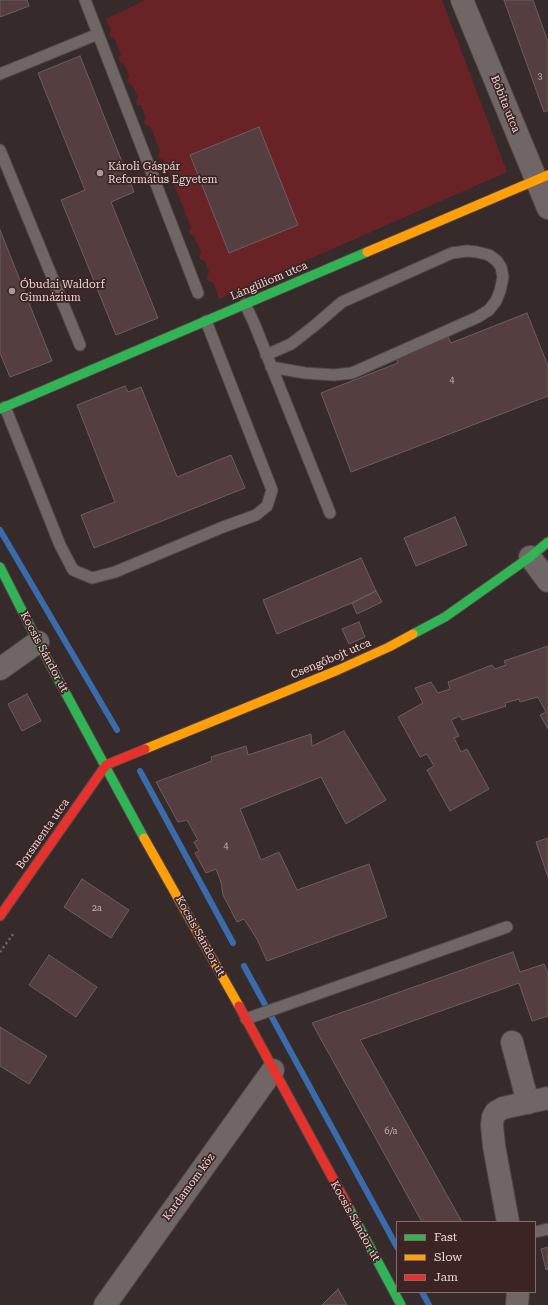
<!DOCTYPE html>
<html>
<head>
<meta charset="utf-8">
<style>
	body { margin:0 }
	#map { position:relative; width:548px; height:1305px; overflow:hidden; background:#372a2a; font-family:"Roboto Serif",serif }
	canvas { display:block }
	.legend { position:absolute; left:396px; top:1221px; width:140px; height:72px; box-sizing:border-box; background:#3d2424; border:1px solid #816c6b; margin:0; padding:5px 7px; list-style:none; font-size:12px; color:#e7d7d6 }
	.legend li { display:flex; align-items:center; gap:8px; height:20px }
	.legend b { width:20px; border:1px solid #816c6b }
</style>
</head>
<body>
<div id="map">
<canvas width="548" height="1305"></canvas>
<ul class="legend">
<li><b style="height:5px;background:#30b455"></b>Fast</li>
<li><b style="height:5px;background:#ff9f0a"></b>Slow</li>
<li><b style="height:5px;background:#e5322d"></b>Jam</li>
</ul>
</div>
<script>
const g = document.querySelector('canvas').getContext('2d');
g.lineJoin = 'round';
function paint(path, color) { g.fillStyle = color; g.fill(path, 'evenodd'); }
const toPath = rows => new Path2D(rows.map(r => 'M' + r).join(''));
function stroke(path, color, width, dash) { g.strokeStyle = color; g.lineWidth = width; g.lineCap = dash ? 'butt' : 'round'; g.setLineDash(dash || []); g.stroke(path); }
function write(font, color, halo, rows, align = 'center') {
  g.font = font + ' "Roboto Serif",serif'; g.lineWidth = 3.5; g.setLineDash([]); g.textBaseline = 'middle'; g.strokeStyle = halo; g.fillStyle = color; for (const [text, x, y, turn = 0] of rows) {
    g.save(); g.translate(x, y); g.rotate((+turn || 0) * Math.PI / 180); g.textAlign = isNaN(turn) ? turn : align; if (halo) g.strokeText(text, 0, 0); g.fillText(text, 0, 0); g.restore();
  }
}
paint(toPath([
	[145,0,442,0,507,172,219,299,213,282,208,281,207,277,209,272,205,261,200,259,199,256,201,252,194,236,190,234,189,231,191,227,164,160,159,159,158,155,160,151,150,126,145,125,144,122,146,118,141,105,137,105,136,101,138,97,132,85,129,84,127,80,129,76,124,64,120,63,119,58,121,55,114,38,110,37,109,33,111,30,106,19]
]), '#692327');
stroke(toPath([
	[0,530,117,730],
	[140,771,233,943],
	[244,966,397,1247],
	[422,1292,429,1305]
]), '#3a6baa', 6);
const building = toPath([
	[0,0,27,0,29,6,0,17,0,0],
	[504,0,533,0,548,42,548,110,544,112,504,0],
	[80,56,134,192,111,202,158,318,116,335,61,200,85,190,38,73,80,56],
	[259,127,298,225,229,253,190,155,259,127],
	[0,230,52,361,10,377,0,353,0,230],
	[527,313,548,366,548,396,351,472,321,393,398,363,396,358,448,337,451,343,527,313],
	[125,386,128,392,141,387,177,477,231,455,245,488,94,548,81,515,115,502,77,405,125,386],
	[455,517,467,545,416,566,404,538,455,517],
	[361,558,376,591,352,603,277,634,263,600,361,558],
	[376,591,382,602,357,614,352,603,376,591],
	[359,622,365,637,349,644,342,629,359,622],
	[548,646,548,729,540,715,546,712,538,697,520,702,519,699,505,703,506,706,462,720,460,716,451,720,459,736,454,738,461,752,467,749,489,789,450,811,427,770,434,766,427,754,420,757,398,717,423,703,415,688,431,682,438,693,450,689,448,682,492,665,495,669,506,665,504,661,548,646],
	[27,694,41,721,22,731,8,704,27,694],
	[344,731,386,800,346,824,321,777,240,809,261,860,279,852,297,890,369,864,387,917,267,961,257,939,244,919,237,922,223,895,221,882,216,869,206,873,195,853,199,851,194,842,198,840,187,820,178,822,156,782,212,761,211,757,246,746,248,755,311,734,312,746,344,731],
	[548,838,548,877,536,842,548,838],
	[82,879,129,910,111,938,64,907,82,879],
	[513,952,520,972,544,964,548,974,548,1016,532,1021,519,983,360,1040,462,1222,422,1222,312,1023,513,952],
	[49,955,97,987,76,1017,29,985,49,955],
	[0,1027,47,1056,29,1084,0,1066,0,1027],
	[548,1247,548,1269,546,1270,541,1249,548,1247],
	[338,1289,347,1305,322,1305,338,1289]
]);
paint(building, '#553e3f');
stroke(building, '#6b5f5f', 1);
const lane = toPath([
	[85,0,198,293],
	[0,74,98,34],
	[0,150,80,345],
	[245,304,254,323,330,513],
	[266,355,291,344,313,327,342,302,452,253,467,251,477,252,489,255,497,261,501,267,503,277,500,291,496,301,489,310,478,317,352,373,334,375,305,373,271,367],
	[5,407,60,545,73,570,92,578,115,572,223,527,256,515,267,506,272,490,206,321],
	[246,1019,507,927],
	[535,1232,548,1229]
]);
const street = toPath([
	[462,0,548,208],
	[530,557,548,581],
	[0,669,38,642],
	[512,1042,528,1103],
	[508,1222,494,1146,492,1125,493,1117,496,1112,503,1108,548,1098],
	[105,1305,273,1070],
	[517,1305,518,1292]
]);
const fast = toPath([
	[0,409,367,252],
	[0,567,38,642,144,838],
	[413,634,445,617,530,557,548,542],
	[349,1208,401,1305]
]);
const slow = toPath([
	[367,252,548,175],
	[145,749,338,670,389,647,413,634],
	[144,838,239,1006]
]);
const jam = toPath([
	[0,916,106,765,145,749],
	[239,1006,349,1208]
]);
stroke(lane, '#524746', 13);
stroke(street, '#524746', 24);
stroke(fast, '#524746', 11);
stroke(slow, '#524746', 11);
stroke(jam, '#524746', 11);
stroke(toPath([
	[0,952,14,933]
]), '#6f6666', 2.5, [2, 3]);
stroke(lane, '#716666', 11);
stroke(street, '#716666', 22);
stroke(fast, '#30b455', 9);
stroke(slow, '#ff9f0a', 9);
stroke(jam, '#e5322d', 9);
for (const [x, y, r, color] of [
	[100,173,4,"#a99a9a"],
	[12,291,4,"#a99a9a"]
]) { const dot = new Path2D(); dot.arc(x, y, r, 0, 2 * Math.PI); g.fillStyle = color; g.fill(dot); stroke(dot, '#3d2424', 1.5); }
write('9px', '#c2b1b0', null, [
	["3",540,76],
	["4",452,380],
	["4",226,846],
	["2a",97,908],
	["6/a",391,1131]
]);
write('11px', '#e7d7d6', '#3d2424', [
	["Bóbita utca",505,104,68],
	["Lángliliom utca",269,281,-23],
	["Kocsis Sándor út",44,652,62],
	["Csengőbojt utca",331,659,-23],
	["Borsmenta utca",43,834,-55],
	["Kocsis Sándor út",200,936,61],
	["Kardamom köz",189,1187,-54],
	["Kocsis Sándor út",355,1221,61]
]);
write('11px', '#e7d7d6', '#3d2424', [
	["Károli Gáspár",108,167],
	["Református Egyetem",108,180],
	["Óbudai Waldorf",20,285],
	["Gimnázium",20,298]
], 'left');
</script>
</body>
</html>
